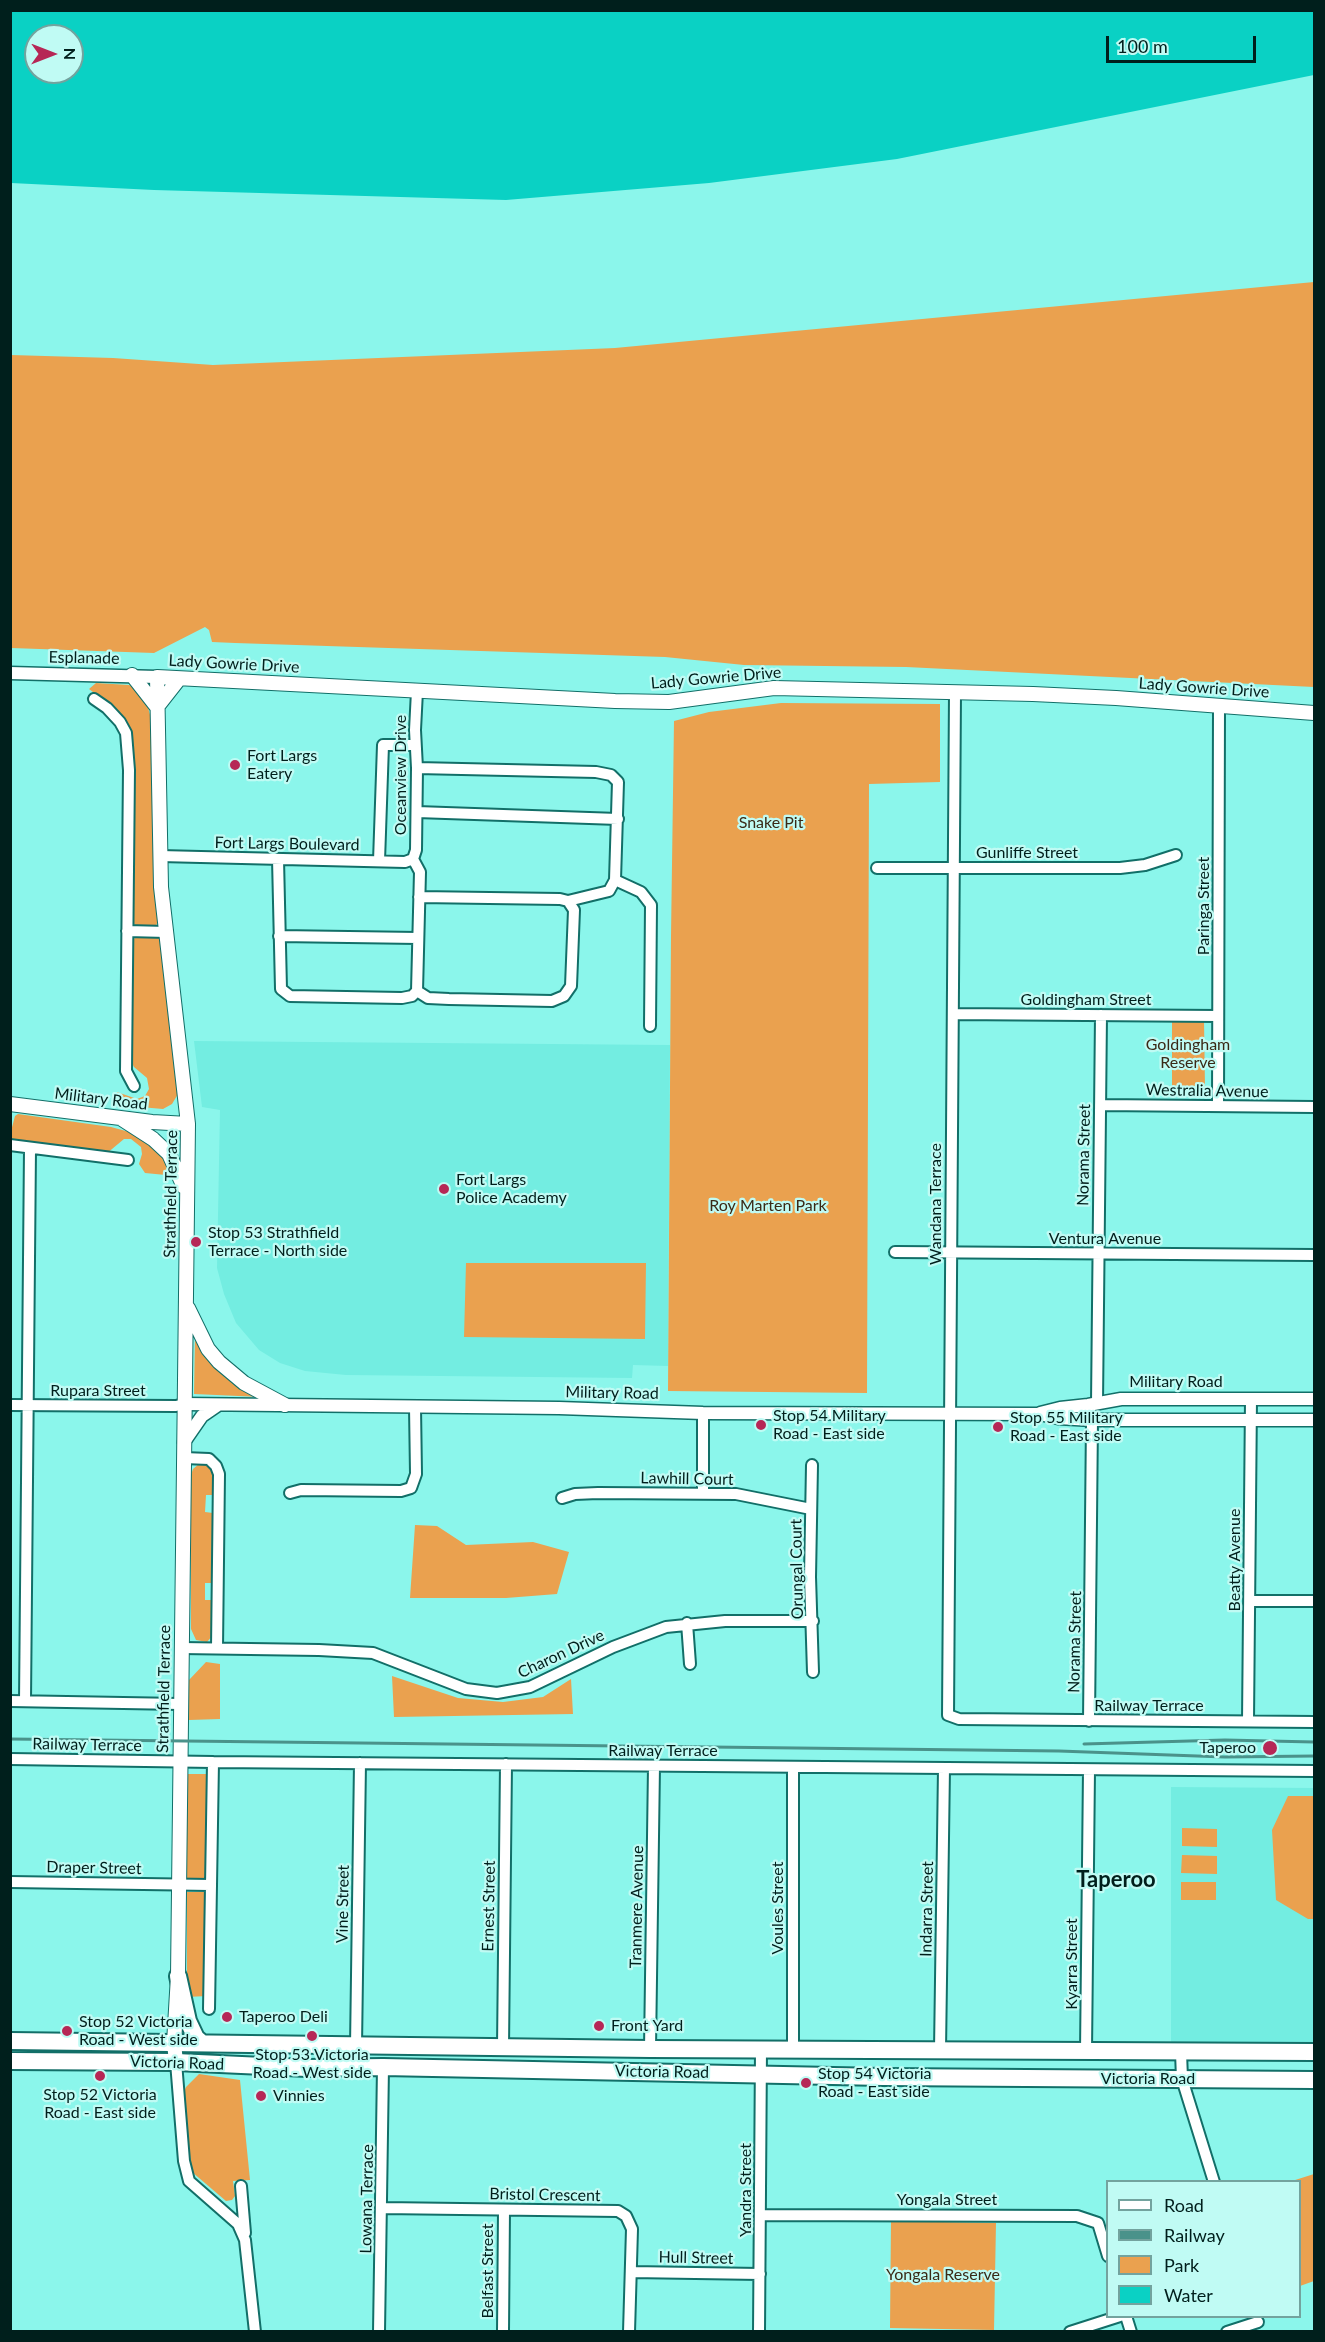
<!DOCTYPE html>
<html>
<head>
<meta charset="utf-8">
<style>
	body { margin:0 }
	#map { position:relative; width:1325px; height:2342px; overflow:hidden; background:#8bf6eb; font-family:Lato,sans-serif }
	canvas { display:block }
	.frame { position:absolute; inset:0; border:12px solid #001f1c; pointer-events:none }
	.legend { position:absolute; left:1106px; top:2180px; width:195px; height:138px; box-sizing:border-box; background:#c0fbf4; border:2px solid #73a39e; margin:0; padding:8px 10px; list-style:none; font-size:18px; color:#001f1c }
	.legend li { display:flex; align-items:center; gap:12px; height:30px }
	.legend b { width:30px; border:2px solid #73a39e }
	.north { position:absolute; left:24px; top:24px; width:60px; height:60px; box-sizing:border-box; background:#c0fbf4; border:2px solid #73a39e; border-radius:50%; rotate:90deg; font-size:16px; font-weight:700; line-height:24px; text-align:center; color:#001f1c }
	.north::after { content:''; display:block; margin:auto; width:21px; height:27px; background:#b62756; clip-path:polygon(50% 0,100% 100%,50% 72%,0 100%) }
	.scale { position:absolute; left:1106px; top:36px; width:150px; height:27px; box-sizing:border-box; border:3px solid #001f1c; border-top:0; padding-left:8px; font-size:18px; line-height:21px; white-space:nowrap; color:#001f1c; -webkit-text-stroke:4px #c0fbf4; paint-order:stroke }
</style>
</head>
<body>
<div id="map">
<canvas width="1325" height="2342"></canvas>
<div class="frame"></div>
<ul class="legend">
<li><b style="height:8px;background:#fff"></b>Road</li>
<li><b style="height:8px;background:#4a928a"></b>Railway</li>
<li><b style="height:16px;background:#eaa14f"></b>Park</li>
<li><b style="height:16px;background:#0ad1c4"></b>Water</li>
</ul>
<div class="north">N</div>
<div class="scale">100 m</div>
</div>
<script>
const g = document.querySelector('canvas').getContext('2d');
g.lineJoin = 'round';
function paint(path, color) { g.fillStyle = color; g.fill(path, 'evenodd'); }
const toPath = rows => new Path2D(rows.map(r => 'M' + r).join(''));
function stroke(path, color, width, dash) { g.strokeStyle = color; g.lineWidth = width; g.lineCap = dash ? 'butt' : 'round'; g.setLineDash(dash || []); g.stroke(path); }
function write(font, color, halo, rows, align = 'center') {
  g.font = font + ' Lato,sans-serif'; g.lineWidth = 4.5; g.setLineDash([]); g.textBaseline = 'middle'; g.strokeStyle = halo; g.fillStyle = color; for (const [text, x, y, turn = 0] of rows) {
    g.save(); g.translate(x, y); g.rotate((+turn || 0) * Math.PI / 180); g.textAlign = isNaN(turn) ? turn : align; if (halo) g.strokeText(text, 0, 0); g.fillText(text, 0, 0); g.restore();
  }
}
paint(toPath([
	[194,1041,670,1045,668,1366,633,1365,632,1378,346,1375,305,1371,280,1363,259,1350,236,1323,224,1294,217,1268,220,1110,202,1107],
	[1171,1787,1314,1788,1314,2043,1171,2043]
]), '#73ede1');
paint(toPath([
	[1314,282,1314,687,906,667,744,665,665,657,235,643,212,642,209,630,205,627,154,653,11,648,11,355,113,358,213,365,615,348],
	[96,683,129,685,139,690,146,701,151,718,153,855,158,921,156,926,136,927,132,920,130,728,113,707,89,689],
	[781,703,940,704,940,782,869,784,867,1393,668,1391,671,936,674,721,709,712],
	[136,937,157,937,161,940,178,1089,178,1094,172,1104,163,1109,117,1105,117,1092,137,1099,145,1096,149,1089,147,1078,134,1067,131,1061,132,941],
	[1204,1020,1205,1088,1172,1089,1172,1021],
	[18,1114,111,1127,133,1133,168,1158,176,1176,145,1173,139,1164,142,1154,141,1147,131,1139,124,1139,106,1154,11,1139,11,1131,15,1116],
	[466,1263,646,1263,645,1339,464,1337],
	[195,1335,221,1373,261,1397,194,1394],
	[200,1463,208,1464,212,1467,214,1472,214,1495,206,1495,205,1512,213,1513,213,1583,205,1583,205,1600,213,1600,213,1635,207,1642,196,1640,191,1629,191,1475,193,1469],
	[415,1525,437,1526,466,1545,533,1542,569,1552,557,1594,506,1598,410,1598],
	[206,1662,220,1664,220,1719,189,1720,189,1680],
	[392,1676,458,1698,503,1702,543,1697,571,1679,573,1714,394,1717],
	[186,1774,211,1774,210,1878,186,1878],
	[1288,1796,1314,1796,1314,1919,1308,1919,1276,1900,1272,1830],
	[1182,1828,1217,1829,1217,1847,1182,1846],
	[1182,1855,1217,1856,1217,1874,1181,1873],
	[1181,1882,1216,1882,1216,1900,1181,1900],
	[187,1892,208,1892,207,1996,187,1997],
	[199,2074,240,2080,250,2180,233,2181,235,2196,232,2200,226,2201,192,2172,183,2094,186,2087],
	[1314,2174,1314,2281,1300,2286,1300,2182,1292,2181],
	[891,2221,996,2223,994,2330,890,2328]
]), '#eaa14f');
paint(toPath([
	[11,10,1314,11,1314,75,897,159,709,183,506,200,154,190,11,183],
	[36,36,72,36,72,72,36,72]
]), '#0ad1c4');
const minor = toPath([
	[955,693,948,1715,959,1719,1314,1722],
	[94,699,107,708,120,722,126,733,129,770,126,1071,134,1086],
	[417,768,596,772,611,775,618,782,615,880,609,891,568,901],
	[417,812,618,819],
	[160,856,405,862,413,859],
	[278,859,281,989,290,996,402,998,412,996,417,991,420,872,413,859],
	[413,859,416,850,417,768,415,730,417,691],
	[379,861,383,745,415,745],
	[877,868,1120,868,1145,865,1176,855],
	[615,880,641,892,651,905,650,1026],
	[127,931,167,932],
	[279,936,418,938],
	[417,991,428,998,449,999,552,1001,564,996,571,986,574,910,568,901,560,899,419,897],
	[953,1014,1218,1016],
	[1100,1105,1314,1107],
	[1218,1106,1219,706],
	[10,1145,128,1160],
	[895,1252,1314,1255],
	[1097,1403,1101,1015],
	[10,1405,176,1406,184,1404],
	[184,1458,209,1459,216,1466,219,1474,217,1648],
	[812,1465,810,1577,813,1672],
	[290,1493,301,1490,401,1491,411,1488,416,1474,415,1407],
	[703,1494,703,1413],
	[562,1498,575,1494,598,1493,736,1494,811,1509],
	[1250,1601,1314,1601],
	[687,1623,690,1664],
	[181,1648,319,1650,373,1653,466,1689,497,1693,530,1687,613,1647,666,1627,725,1621,813,1621],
	[10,1701,180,1704],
	[25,1701,30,1149],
	[1089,1721,1092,1420],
	[1248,1721,1251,1399],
	[10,1759,213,1762,1314,1771],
	[10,1882,210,1885],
	[209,2009,213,1762],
	[356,2046,360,1763],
	[503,2047,506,1764],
	[650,2049,654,1766],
	[793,2049,793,1767],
	[940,2050,944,1768],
	[1086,2051,1089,1770],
	[1181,2052,1182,2079,1214,2182],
	[176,2062,184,2161,189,2181,238,2224,245,2240,255,2332],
	[241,2186,245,2233],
	[382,2208,618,2211,626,2216,632,2229,629,2332],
	[761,2215,1077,2216,1098,2223,1108,2256],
	[631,2272,760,2274],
	[1126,2316,1131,2332],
	[379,2332,383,2067],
	[503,2332,504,2210],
	[759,2332,761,2049],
	[1070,2332,1120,2316],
	[1227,2332,1258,2322]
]);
const tertiary = toPath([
	[10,673,157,677],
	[184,1404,559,1408,703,1413,1039,1414,1058,1418,1092,1420,1314,1420],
	[1040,1413,1060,1408,1088,1405,1121,1399,1314,1399],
	[184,1442,202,1416,218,1405]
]);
const secondary = toPath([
	[132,675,157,707,179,679],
	[10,1104,152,1122,188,1124],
	[122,1119,153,1139,169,1154,184,1187],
	[188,1308,208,1349,219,1362,244,1383,285,1405],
	[176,2062,174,2043,178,1976,188,1124,161,887,157,677,615,701,669,702,774,688,1033,694,1116,698,1314,713]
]);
const trunk = toPath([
	[178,1976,188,2021,196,2038,202,2043],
	[10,2041,650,2049,1314,2052],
	[10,2061,176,2062,307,2068,383,2067,883,2077,1314,2080]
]);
stroke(minor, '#126f68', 14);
stroke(tertiary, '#126f68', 15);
stroke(secondary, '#126f68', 16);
stroke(trunk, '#126f68', 20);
stroke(minor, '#fff', 10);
stroke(tertiary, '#fff', 12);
stroke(secondary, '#fff', 14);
stroke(trunk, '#fff', 16);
stroke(toPath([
	[10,1739,1059,1751,1225,1757,1314,1756],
	[1084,1744,1225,1740,1314,1742]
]), '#4a928a', 3);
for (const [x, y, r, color] of [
	[235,765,6,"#b62756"],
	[444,1189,6,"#b62756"],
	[196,1242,6,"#b62756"],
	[761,1425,6,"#b62756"],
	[998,1427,6,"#b62756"],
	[1270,1748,8,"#b62756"],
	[227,2017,6,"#b62756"],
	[599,2026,6,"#b62756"],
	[67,2031,6,"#b62756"],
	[312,2036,6,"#b62756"],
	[100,2076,6,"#b62756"],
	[806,2083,6,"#b62756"],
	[261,2096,6,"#b62756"]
]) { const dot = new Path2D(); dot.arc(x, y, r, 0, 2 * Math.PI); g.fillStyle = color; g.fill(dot); stroke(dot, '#c0fbf4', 2); }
write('16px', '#001f1c', '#c0fbf4', [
	["Esplanade",84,658,1],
	["Lady Gowrie Drive",234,664,3],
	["Lady Gowrie Drive",716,678,-5],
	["Lady Gowrie Drive",1204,688,4],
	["Oceanview Drive",401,775,-90],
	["Fort Largs Boulevard",287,844,1],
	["Gunliffe Street",1027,853],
	["Paringa Street",1204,906,-90],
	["Goldingham Street",1086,1000],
	["Westralia Avenue",1207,1091,1],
	["Military Road",101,1099,7],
	["Norama Street",1084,1155,-89],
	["Strathfield Terrace",171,1194,-89],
	["Wandana Terrace",936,1204,-90],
	["Ventura Avenue",1105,1239],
	["Military Road",1176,1382],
	["Rupara Street",98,1391],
	["Military Road",612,1393,1],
	["Lawhill Court",687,1479,1],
	["Beatty Avenue",1235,1560,-90],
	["Orungal Court",797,1569,-91],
	["Norama Street",1075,1642,-89],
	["Charon Drive",561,1654,-25],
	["Strathfield Terrace",164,1689,-89],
	["Railway Terrace",1149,1706],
	["Railway Terrace",87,1745,1],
	["Railway Terrace",663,1751],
	["Draper Street",94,1868,1],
	["Vine Street",343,1904,-89],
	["Ernest Street",489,1906,-89],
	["Tranmere Avenue",637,1907,-89],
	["Voules Street",778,1908,-90],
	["Indarra Street",927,1909,-89],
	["Kyarra Street",1072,1964,-90],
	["Victoria Road",177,2063,2],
	["Victoria Road",662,2072,1],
	["Victoria Road",1148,2079],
	["Yandra Street",746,2190,-90],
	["Bristol Crescent",545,2195,1],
	["Lowana Terrace",367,2199,-89],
	["Yongala Street",947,2200],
	["Hull Street",696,2258,1],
	["Belfast Street",488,2271,-90]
]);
write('16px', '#001f1c', '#c0fbf4', [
	["Fort Largs",247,756],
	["Eatery",247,774],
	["Fort Largs",456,1180],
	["Police Academy",456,1198],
	["Stop 53 Strathfield",208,1233],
	["Terrace - North side",208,1251],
	["Stop 54 Military",773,1416],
	["Road - East side",773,1434],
	["Stop 55 Military",1010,1418],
	["Road - East side",1010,1436],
	["Taperoo",1256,1748,"right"],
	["Taperoo Deli",239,2017],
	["Stop 52 Victoria",79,2022],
	["Road - West side",79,2040],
	["Front Yard",611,2026],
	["Stop 53 Victoria",312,2055,"center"],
	["Road - West side",312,2073,"center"],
	["Stop 54 Victoria",818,2074],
	["Road - East side",818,2092],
	["Stop 52 Victoria",100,2095,"center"],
	["Road - East side",100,2113,"center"],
	["Vinnies",273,2096]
], 'left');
write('16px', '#3a2916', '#c0fbf4', [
	["Snake Pit",771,823],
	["Goldingham",1188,1045],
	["Reserve",1188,1063],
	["Roy Marten Park",768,1206],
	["Yongala Reserve",943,2275]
]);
write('bold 22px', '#001f1c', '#c0fbf4', [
	["Taperoo",1116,1880]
]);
</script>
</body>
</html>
